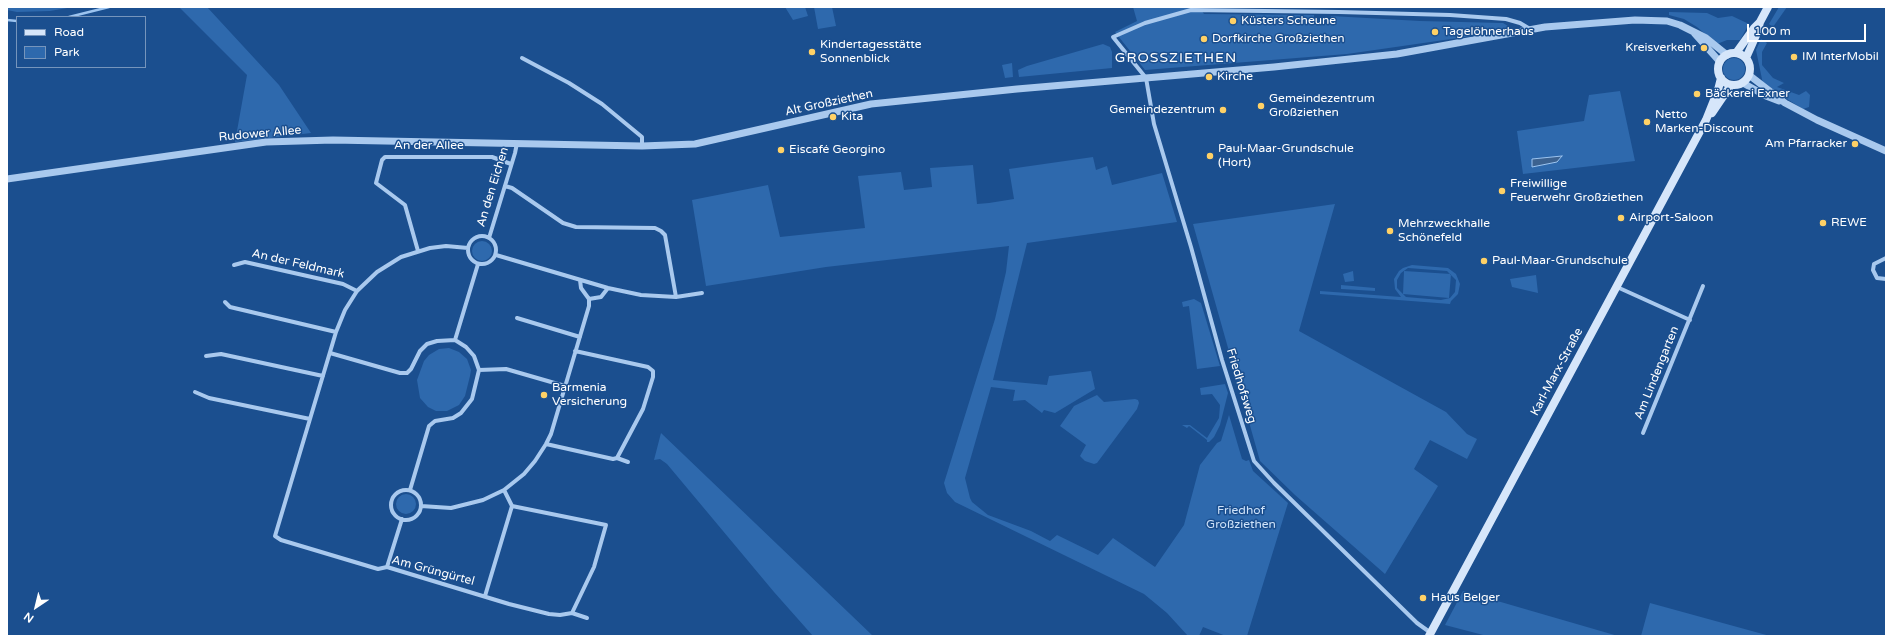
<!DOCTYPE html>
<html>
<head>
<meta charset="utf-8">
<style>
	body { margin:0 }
	#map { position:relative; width:1893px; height:643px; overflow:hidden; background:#1b4f8f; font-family:"Varela Round",sans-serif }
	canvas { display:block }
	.frame { position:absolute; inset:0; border:8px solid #fff; pointer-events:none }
	.legend { position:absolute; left:16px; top:16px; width:130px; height:52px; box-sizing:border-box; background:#1b4f8f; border:1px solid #7695bc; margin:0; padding:5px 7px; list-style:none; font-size:12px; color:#fff }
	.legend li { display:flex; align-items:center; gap:8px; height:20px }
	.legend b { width:20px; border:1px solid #7695bc }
	.north { position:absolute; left:16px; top:587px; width:40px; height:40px; -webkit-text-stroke:3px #1b4f8f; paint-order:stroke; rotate:215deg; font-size:11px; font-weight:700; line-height:16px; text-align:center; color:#fff }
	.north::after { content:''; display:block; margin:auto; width:14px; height:18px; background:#fff; clip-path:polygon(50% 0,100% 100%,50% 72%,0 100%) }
	.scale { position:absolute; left:1747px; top:24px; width:119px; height:18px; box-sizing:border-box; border:2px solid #fff; border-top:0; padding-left:5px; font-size:12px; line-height:14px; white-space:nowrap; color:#fff; -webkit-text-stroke:3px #1b4f8f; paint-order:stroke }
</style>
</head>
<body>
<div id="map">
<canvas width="1893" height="643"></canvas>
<div class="frame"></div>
<ul class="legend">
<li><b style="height:5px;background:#d6e6fa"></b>Road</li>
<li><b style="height:11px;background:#2e69ad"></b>Park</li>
</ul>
<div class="north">N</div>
<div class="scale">100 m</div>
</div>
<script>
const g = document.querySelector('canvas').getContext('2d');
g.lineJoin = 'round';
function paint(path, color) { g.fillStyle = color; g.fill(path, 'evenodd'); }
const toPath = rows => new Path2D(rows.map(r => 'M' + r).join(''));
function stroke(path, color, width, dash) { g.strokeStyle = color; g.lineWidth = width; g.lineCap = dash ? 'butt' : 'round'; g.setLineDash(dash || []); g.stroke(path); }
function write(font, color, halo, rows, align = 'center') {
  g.font = font + ' "Varela Round",sans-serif'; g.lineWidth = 3; g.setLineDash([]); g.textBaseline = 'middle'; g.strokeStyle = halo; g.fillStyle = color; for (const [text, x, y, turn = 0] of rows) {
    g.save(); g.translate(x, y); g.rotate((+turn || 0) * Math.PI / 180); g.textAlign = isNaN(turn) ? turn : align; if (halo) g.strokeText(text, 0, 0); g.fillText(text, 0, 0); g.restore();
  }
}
paint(toPath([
	[7,7,73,7,50,11,17,12,7,10],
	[179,7,207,7,279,85,311,133,235,142,247,75],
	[785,7,805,7,808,16,793,20],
	[814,7,832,7,836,26,818,29],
	[1133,7,1199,7,1204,14,1314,15,1314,23,1330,24,1331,16,1420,21,1503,23,1508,26,1508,28,1479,35,1347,54,1145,70,1115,32,1137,21],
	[1779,7,1787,7,1773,27,1769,24],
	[1669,12,1707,13,1718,18,1732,16,1749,24,1740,40,1727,40,1717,44,1697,27,1684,19,1669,15],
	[1761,39,1767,43,1762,52,1762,65,1773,78,1784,83,1777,87,1799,95,1806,91,1810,95,1809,107,1803,109,1763,84,1756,50],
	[1103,44,1110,47,1112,52,1112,68,1019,77,1018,70,1027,66],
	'1723 69a11 11 0 1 1 22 0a11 11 0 1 1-22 0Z',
	[1012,63,1013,77,1005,78,1002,65],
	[1620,91,1635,161,1523,174,1517,131,1584,121,1589,95],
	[1093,157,1096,170,1107,166,1112,185,1162,173,1177,222,1027,243,993,380,1047,385,1049,376,1091,371,1095,389,1055,413,1044,410,1042,413,1025,400,1013,401,1015,390,991,387,965,478,970,498,972,502,988,515,1031,531,1050,541,1057,535,1098,555,1113,538,1155,567,1184,525,1200,465,1217,443,1221,441,1229,415,1242,459,1246,461,1249,460,1253,471,1288,503,1247,636,1226,636,1203,627,1199,636,1188,636,1167,613,1144,594,955,502,947,493,944,483,995,319,1006,272,1009,246,826,267,706,286,692,200,768,185,780,237,865,228,858,176,901,172,904,190,932,187,930,168,973,165,977,204,989,203,1014,199,1009,169],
	[1335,204,1299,331,1446,412,1467,434,1477,439,1467,459,1430,440,1414,469,1438,486,1385,574,1295,495,1260,461,1193,224],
	'472 251a10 10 0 1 1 20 0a10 10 0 1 1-20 0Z',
	[1412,265,1448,268,1456,274,1460,284,1458,294,1451,301,1450,304,1320,294,1320,291,1401,297,1395,289,1394,279,1399,271,1403,268],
	[1408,268,1447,271,1456,280,1455,292,1450,298,1441,300,1406,297,1397,288,1397,280,1401,273],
	[1353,271,1354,281,1345,282,1343,274],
	[1404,271,1451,274,1449,298,1403,294],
	[1536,275,1538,293,1512,287,1510,279],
	[1341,285,1375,288,1375,291,1341,289],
	[1194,299,1201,303,1220,366,1197,369,1189,306,1183,307,1182,302],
	[449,348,459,352,467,359,471,370,470,376,465,396,459,405,447,411,436,411,428,407,420,398,417,380,424,361,429,355,439,349],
	[1225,384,1228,393,1220,425,1214,437,1209,442,1207,442,1207,440,1189,426,1187,428,1182,425,1190,425,1207,438,1219,418,1220,405,1212,394,1201,395,1200,388],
	[1097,395,1104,402,1135,399,1138,400,1139,403,1137,409,1097,463,1094,464,1085,461,1080,456,1086,445,1060,426,1074,406],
	[661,433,873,636,813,636,774,592,667,464,660,459,654,460],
	'396 504a10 10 0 1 1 20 0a10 10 0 1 1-20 0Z',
	[1463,591,1549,616,1618,636,1487,636,1445,625],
	[1650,603,1770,636,1641,636]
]), '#2e69ad');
const water = toPath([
	[1562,156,1557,162,1532,167,1532,159,1562,156]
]);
paint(water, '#3c6290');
stroke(water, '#9cc4f0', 1);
stroke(toPath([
	[69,17,109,7],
	[7,20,17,21]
]), '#9cc4f0', 2.5);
stroke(toPath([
	[522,58,569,83,602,104,642,137,642,146],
	[505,186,512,188,563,223,576,227,655,228,661,231,665,235,676,297],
	'468 250a14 14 0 1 1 28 0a14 14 0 1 1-28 0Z',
	[489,238,515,153,517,143],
	[468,248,446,246,430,248,401,257,377,272,357,291,345,310,336,332,275,536,281,540,378,569,387,567,509,604,549,614,560,615,572,613,587,618],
	[418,251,405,205,376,183,382,160,385,157,492,157,511,164],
	[496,255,608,288,641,295,676,297,702,293],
	[1886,258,1874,264,1873,270,1877,278,1886,279],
	[234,265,245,262,343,284,357,291],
	[1617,287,1690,320],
	[589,299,601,297,608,288],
	[225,302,230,307,336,332],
	[517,318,580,337],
	[455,340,478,264],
	[330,353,400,373,407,373,411,369,420,351,427,344,437,341,455,340,466,347,474,356,479,370,472,399,461,413,453,418,435,421,429,426,410,490],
	[206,356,221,354,323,376],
	[479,370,506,369,565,386],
	[195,392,209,398,310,419],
	[1643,433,1703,286],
	[546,444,613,459,617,458,643,409,653,377,653,371,648,367,575,351],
	[617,458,628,462],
	[504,490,512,506,606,525,594,567,572,613],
	'391 505a15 15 0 1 1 30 0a15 15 0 1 1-30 0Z',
	[421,506,451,508,483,500,504,490,524,474,535,461,546,444,551,434,589,306,589,299,581,288,580,280],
	[387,567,402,519],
	[485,596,512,506],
	[1431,633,1417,623,1274,483,1254,461,1222,360,1191,247,1154,124,1146,78,1113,37,1145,23,1191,10,1339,12,1450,15,1506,19,1520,23,1530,29]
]), '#a9c9ee', 4);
stroke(toPath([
	[1695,34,1720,62],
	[1749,75,1785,103,1817,120,1886,151],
	[1743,83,1766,96,1779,101],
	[7,179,266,142,333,140,642,146,695,144,871,104,1017,89,1274,67,1397,54,1545,27,1635,20,1667,21,1680,25,1706,38,1727,55]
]), '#a9c9ee', 7);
stroke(toPath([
	[1736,53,1754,28,1760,22],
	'1718 69a16 16 0 1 1 32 0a16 16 0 1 1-32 0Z',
	[1746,58,1758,31,1760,22,1768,7],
	[1712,113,1731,85],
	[1429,636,1706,120,1718,90,1721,78]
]), '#d6e6fa', 8);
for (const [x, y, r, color] of [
	[1233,21,4,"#ffd166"],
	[1435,32,4,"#ffd166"],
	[1204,39,4,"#ffd166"],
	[1704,48,4,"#ffd166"],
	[812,52,4,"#ffd166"],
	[1794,57,4,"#ffd166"],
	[1209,77,4,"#ffd166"],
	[1697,94,4,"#ffd166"],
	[1261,106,4,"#ffd166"],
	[1223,110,4,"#ffd166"],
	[833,117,4,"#ffd166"],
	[1647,122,4,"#ffd166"],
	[1855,144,4,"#ffd166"],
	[781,150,4,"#ffd166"],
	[1210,156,4,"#ffd166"],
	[1502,191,4,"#ffd166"],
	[1621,218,4,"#ffd166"],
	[1823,223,4,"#ffd166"],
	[1390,231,4,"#ffd166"],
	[1484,261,4,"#ffd166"],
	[544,395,4,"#ffd166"],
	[1423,598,4,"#ffd166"]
]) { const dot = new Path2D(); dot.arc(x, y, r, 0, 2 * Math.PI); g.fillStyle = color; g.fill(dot); stroke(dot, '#1b4f8f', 1.5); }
write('12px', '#fff', '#1b4f8f', [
	["Küsters Scheune",1241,21],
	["Tagelöhnerhaus",1443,32],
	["Dorfkirche Großziethen",1212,39],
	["Kindertagesstätte",820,45],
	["Sonnenblick",820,59],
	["Kreisverkehr",1696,48,"right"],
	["IM InterMobil",1802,57],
	["Kirche",1217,77],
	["Bäckerei Exner",1705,94],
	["Gemeindezentrum",1269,99],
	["Großziethen",1269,113],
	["Gemeindezentrum",1215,110,"right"],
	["Netto",1655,115],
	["Marken-Discount",1655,129],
	["Kita",841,117],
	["Am Pfarracker",1847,144,"right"],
	["Paul-Maar-Grundschule",1218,149],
	["(Hort)",1218,163],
	["Eiscafé Georgino",789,150],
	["Freiwillige",1510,184],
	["Feuerwehr Großziethen",1510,198],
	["Airport-Saloon",1629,218],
	["REWE",1831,223],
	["Mehrzweckhalle",1398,224],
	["Schönefeld",1398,238],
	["Paul-Maar-Grundschule",1492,261],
	["Barmenia",552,388],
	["Versicherung",552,402],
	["Haus Belger",1431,598]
], 'left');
write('12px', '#fff', '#1b4f8f', [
	["Alt Großziethen",829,103,-12],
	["Rudower Allee",260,134,-5],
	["An der Allee",429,146],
	["An den Eichen",493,187,-73],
	["An der Feldmark",298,264,13],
	["Karl-Marx-Straße",1557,372,-62],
	["Am Lindengarten",1657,373,-68],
	["Friedhofsweg",1241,386,73],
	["Am Grüngürtel",433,571,15]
]);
write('12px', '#cfe3fa', '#1b4f8f', [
	["Friedhof",1241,511],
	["Großziethen",1241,525]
]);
g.letterSpacing = '1px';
write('14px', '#fff', '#1b4f8f', [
	["GROSSZIETHEN",1176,58]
]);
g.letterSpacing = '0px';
</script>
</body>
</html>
